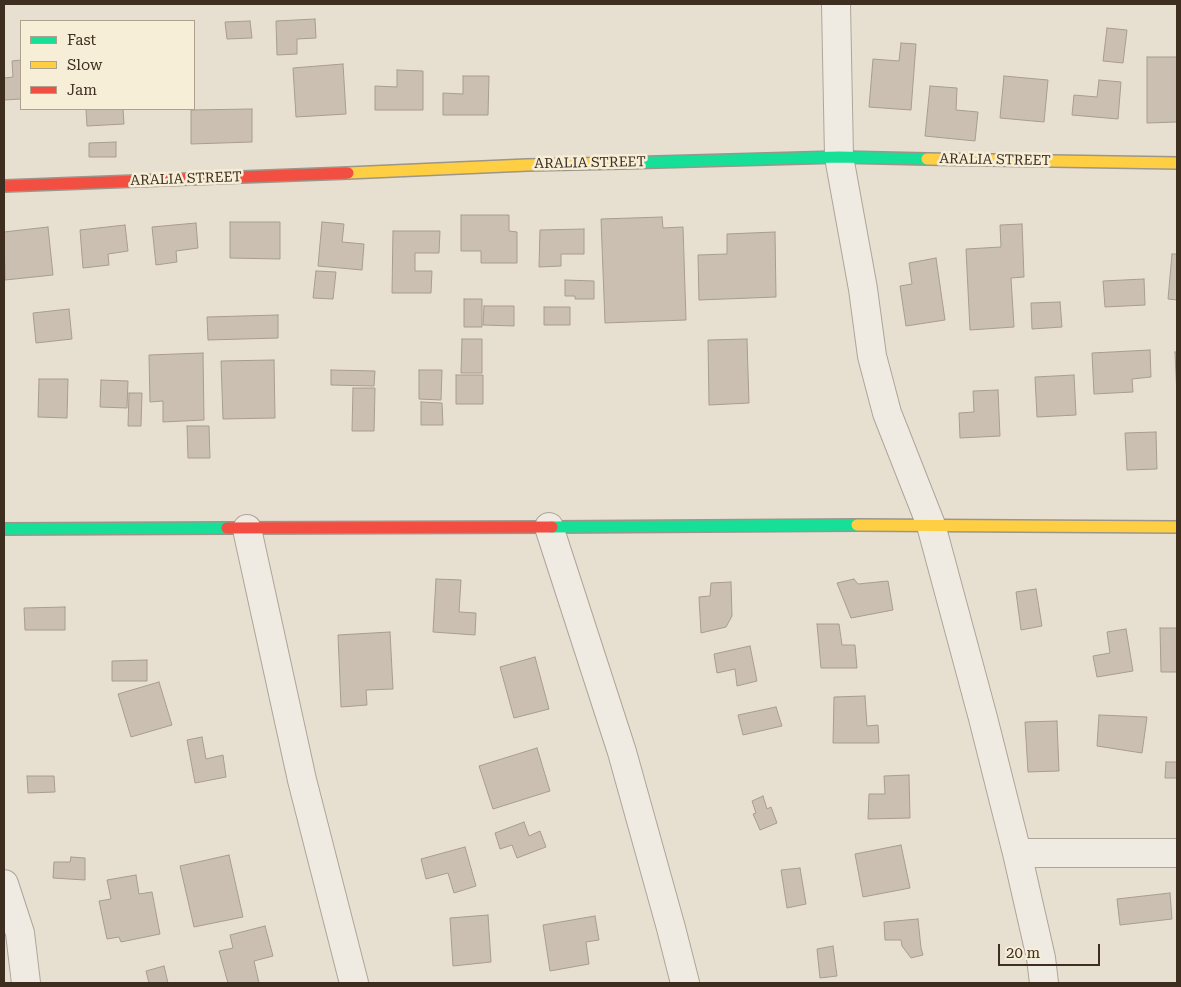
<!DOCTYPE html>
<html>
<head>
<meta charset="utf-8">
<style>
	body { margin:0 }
	#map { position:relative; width:1181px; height:987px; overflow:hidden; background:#e7e0d1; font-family:"Roboto Serif",serif }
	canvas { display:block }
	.frame { position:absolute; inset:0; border:5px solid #3d2e20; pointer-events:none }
	.legend { position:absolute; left:20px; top:20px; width:175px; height:90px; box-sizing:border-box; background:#f7eed8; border:1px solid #ada18e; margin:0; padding:6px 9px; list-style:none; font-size:15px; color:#3d2e20 }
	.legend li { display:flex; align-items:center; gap:10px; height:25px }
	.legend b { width:25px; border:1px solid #ada18e }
	.scale { position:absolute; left:998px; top:944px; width:102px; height:22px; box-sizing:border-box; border:2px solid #3d2e20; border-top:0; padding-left:6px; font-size:15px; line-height:18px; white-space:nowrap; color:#3d2e20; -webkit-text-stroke:4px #f7eed8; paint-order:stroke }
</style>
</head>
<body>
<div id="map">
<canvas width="1181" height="987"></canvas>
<div class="frame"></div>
<ul class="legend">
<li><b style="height:6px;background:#16e098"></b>Fast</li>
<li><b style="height:6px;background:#ffcf43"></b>Slow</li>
<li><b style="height:6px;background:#f24e42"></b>Jam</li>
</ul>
<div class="scale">20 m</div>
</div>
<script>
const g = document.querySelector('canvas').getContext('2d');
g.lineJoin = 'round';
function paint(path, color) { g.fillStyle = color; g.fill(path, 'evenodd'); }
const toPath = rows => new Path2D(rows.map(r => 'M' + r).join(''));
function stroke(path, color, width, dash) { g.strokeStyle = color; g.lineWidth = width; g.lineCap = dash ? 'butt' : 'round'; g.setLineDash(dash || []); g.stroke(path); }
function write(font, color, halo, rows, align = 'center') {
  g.font = font + ' "Roboto Serif",serif'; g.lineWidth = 5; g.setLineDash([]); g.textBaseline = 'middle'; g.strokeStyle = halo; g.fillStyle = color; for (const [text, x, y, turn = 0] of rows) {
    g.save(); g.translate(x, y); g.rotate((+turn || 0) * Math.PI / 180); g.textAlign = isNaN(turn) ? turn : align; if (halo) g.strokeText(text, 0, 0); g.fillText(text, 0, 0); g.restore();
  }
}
const building = toPath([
	[315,19,316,38,297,39,297,54,277,55,276,21,315,19],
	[250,21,252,38,227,39,225,22,250,21],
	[1107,28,1127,30,1123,63,1103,61,1107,28],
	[901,43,916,44,911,110,869,107,873,59,899,61,901,43],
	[1147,57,1177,57,1177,122,1147,123,1147,57],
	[21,60,21,99,4,100,4,78,13,77,12,61,21,60],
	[343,64,346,114,296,117,293,68,343,64],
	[397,70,423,71,423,110,375,110,375,86,397,87,397,70],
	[463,76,489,76,488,115,443,115,443,93,463,94,463,76],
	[1004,76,1048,80,1044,122,1000,118,1004,76],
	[1099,80,1121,82,1118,119,1072,115,1074,95,1097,97,1099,80],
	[930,86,957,88,956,110,978,112,975,141,925,136,930,86],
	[86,109,123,109,124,124,87,126,86,109],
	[252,109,252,142,191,144,191,110,252,109],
	[116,142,116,157,89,157,89,143,116,142],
	[461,215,509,215,509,231,517,232,517,263,481,263,481,251,461,251,461,215],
	[662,217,663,228,683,227,686,320,605,323,601,219,662,217],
	[230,222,280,222,280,259,230,258,230,222],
	[322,222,344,224,342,242,364,244,362,270,318,266,322,222],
	[196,223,198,248,176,251,177,262,156,265,152,227,196,223],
	[1022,224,1024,277,1011,278,1014,327,970,330,966,249,1001,247,1000,225,1022,224],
	[125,225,128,251,108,254,109,265,83,268,80,230,125,225],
	[48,227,53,275,5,280,4,232,48,227],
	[584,229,584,254,561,254,561,266,539,267,540,230,584,229],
	[393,231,440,231,439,253,415,253,415,271,432,271,431,293,392,293,393,231],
	[775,232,776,297,699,300,698,255,727,254,727,234,775,232],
	[1172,254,1177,254,1177,300,1168,299,1172,254],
	[936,258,945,320,906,326,900,286,912,284,909,263,936,258],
	[316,271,336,272,333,299,313,298,316,271],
	[1144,279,1145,305,1105,307,1103,281,1144,279],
	[565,280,594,281,594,299,575,299,575,296,565,296,565,280],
	[464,299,482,299,482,327,464,327,464,299],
	[1060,302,1062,327,1032,329,1031,303,1060,302],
	[484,306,514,306,514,326,483,325,484,306],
	[544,307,570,307,570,325,544,325,544,307],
	[69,309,72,339,36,343,33,313,69,309],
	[278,315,278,338,208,340,207,317,278,315],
	[462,339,482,339,482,373,461,373,462,339],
	[747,339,749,403,709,405,708,340,747,339],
	[1150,350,1151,377,1132,379,1133,392,1094,394,1092,353,1150,350],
	[1175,352,1177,352,1177,396,1175,352],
	[203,353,204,420,163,422,163,401,150,402,149,355,203,353],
	[274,360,275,418,223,419,221,361,274,360],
	[331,370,375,371,374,386,331,385,331,370],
	[419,370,442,370,441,400,419,399,419,370],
	[456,375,483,375,483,404,456,404,456,375],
	[1074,375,1076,415,1037,417,1035,377,1074,375],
	[39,379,68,379,67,418,38,417,39,379],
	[101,380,128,381,127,408,100,407,101,380],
	[353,388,375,388,374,431,352,431,353,388],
	[998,390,1000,436,960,438,959,413,974,412,973,391,998,390],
	[129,393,142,393,141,426,128,426,129,393],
	[421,402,442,403,443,425,421,425,421,402],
	[187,426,209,426,210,458,188,458,187,426],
	[1156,432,1157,469,1127,470,1125,433,1156,432],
	[436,579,461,580,459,612,476,613,475,635,433,632,436,579],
	[854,579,858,584,888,581,893,610,851,618,837,583,854,579],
	[731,582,732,616,726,627,701,633,699,597,710,596,711,583,731,582],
	[1036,589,1042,626,1021,630,1016,592,1036,589],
	[65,607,65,630,25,630,24,608,65,607],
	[817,624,839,624,842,645,855,645,857,668,821,668,817,624],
	[1160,628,1177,628,1177,672,1161,672,1160,628],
	[1126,629,1133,671,1097,677,1093,656,1110,653,1107,632,1126,629],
	[390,632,393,689,366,690,367,705,341,707,338,635,390,632],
	[750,646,757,681,737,686,735,669,717,673,714,654,750,646],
	[535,657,549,709,514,718,500,667,535,657],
	[147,660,147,681,112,681,112,661,147,660],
	[159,682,172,725,131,737,118,694,159,682],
	[865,696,867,726,878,725,879,743,833,743,834,697,865,696],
	[776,707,782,726,743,735,738,715,776,707],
	[1099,715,1147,717,1142,753,1097,746,1099,715],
	[1057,721,1059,771,1028,772,1025,722,1057,721],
	[202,737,206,759,223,755,226,777,195,783,187,740,202,737],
	[537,748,550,791,493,809,479,766,537,748],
	[1166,762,1177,762,1177,778,1165,778,1166,762],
	[909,775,910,818,868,819,869,794,885,794,884,776,909,775],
	[27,776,54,776,55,792,28,793,27,776],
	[763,796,767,809,771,807,777,823,760,830,753,814,756,813,752,801,763,796],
	[524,822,529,836,540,831,546,847,517,858,512,845,500,849,495,833,524,822],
	[901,845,910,888,863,897,855,854,901,845],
	[465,847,476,886,454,893,448,873,426,879,421,859,465,847],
	[229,855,243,917,194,927,180,866,229,855],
	[71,857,85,858,85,880,53,878,54,862,70,862,71,857],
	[800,868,806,904,787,908,781,870,800,868],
	[136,875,139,894,152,892,160,934,121,942,119,937,107,939,99,901,111,899,107,880,136,875],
	[1170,893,1172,919,1120,925,1117,899,1170,893],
	[488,915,491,962,453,966,450,918,488,915],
	[595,916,599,940,586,942,589,964,550,971,543,925,595,916],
	[918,919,921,948,923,955,911,958,902,946,901,940,885,940,884,922,918,919],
	[265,926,273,956,254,961,259,983,228,983,219,951,233,948,230,935,265,926],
	[833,946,837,976,820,978,817,949,833,946],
	[164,966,168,983,149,983,146,971,164,966]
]);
paint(building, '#cbbfb2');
stroke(building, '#a89c90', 1);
const street = toPath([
	[836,4,839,157,863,289,872,356,887,413,931,525,983,718,1017,853,1041,958,1044,983],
	[549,527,622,752,671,928,685,983],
	[247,529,302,780,354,983],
	[1017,853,1177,853],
	[4,884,20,933,26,983]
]);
const fast = toPath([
	[621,163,839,157,927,159],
	[552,527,857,525],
	[4,529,227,528]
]);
const slow = toPath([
	[927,159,1177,163],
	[348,173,527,165,621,163],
	[857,525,1177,527]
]);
const jam = toPath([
	[4,186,348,173],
	[227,528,552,527]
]);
stroke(street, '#ada599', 30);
stroke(fast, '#9c958a', 14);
stroke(slow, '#9c958a', 14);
stroke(jam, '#9c958a', 14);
stroke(street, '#efebe3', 28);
stroke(fast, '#16e098', 11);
stroke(slow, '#ffcf43', 11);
stroke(jam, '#f24e42', 11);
write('14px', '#3d2e20', '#f7eed8', [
	["ARALIA STREET",995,160,1],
	["ARALIA STREET",590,163,-1],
	["ARALIA STREET",186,179,-2]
]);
</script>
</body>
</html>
